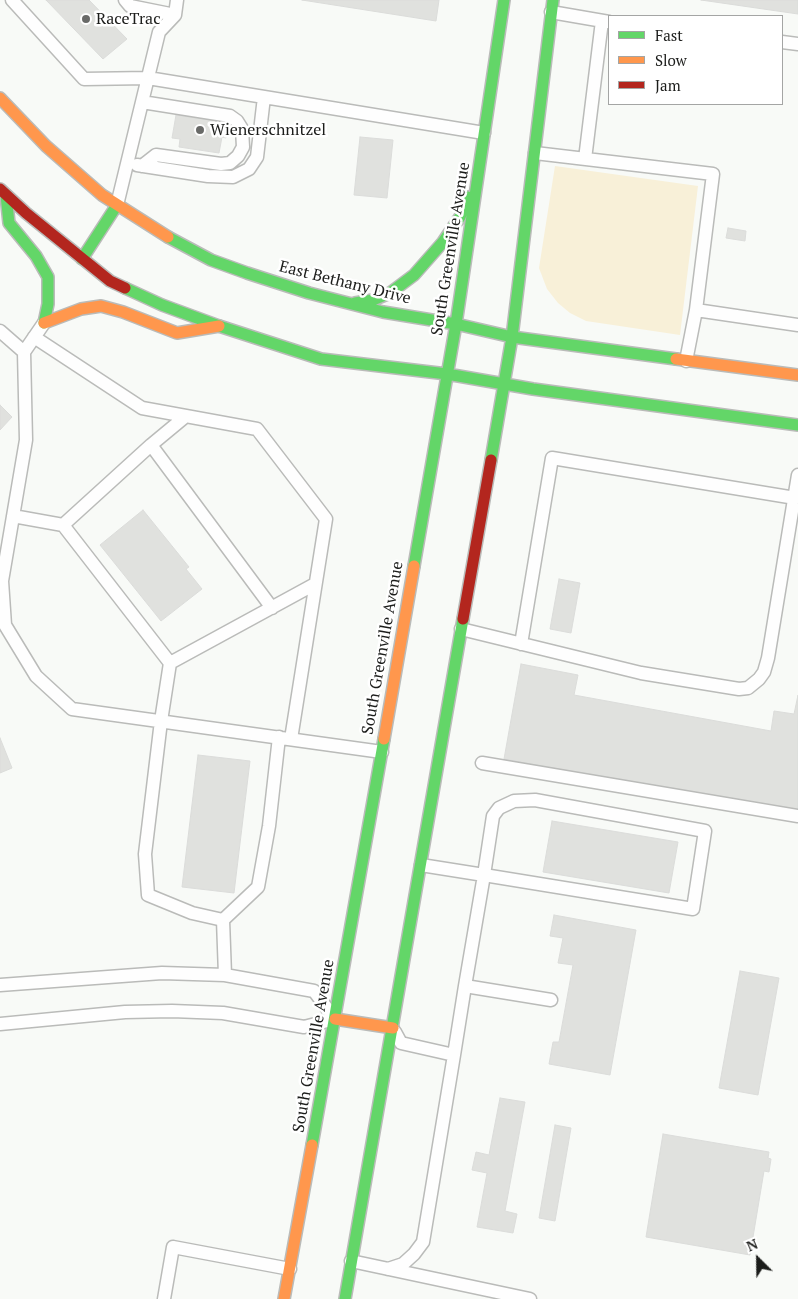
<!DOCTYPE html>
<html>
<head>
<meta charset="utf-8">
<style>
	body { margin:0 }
	#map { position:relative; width:798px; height:1299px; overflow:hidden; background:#f8faf7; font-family:"PT Serif",serif }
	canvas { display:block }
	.legend { position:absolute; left:608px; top:15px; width:175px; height:90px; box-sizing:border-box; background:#fff; border:1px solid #a4a5a4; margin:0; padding:6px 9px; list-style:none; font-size:15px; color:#1c1d1b }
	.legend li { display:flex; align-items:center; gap:10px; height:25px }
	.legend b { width:25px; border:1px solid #a4a5a4 }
	.north { position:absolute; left:733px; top:1234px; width:50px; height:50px; -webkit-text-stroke:4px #fff; paint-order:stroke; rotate:337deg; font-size:14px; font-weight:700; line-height:20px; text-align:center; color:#1c1d1b }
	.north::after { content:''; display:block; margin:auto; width:18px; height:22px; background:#1c1d1b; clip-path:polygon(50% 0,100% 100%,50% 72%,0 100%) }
</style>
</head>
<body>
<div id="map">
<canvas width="798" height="1299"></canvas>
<ul class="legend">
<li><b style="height:6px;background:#63d668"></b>Fast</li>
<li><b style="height:6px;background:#ff974d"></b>Slow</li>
<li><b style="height:6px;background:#b3261e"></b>Jam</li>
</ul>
<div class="north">N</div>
</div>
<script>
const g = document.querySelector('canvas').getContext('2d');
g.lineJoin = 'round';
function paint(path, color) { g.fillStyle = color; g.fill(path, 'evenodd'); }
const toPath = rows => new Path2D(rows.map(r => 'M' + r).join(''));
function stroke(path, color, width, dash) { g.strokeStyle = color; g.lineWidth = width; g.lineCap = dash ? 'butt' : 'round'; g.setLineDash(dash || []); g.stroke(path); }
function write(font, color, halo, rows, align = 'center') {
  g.font = font + ' "PT Serif",serif'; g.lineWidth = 5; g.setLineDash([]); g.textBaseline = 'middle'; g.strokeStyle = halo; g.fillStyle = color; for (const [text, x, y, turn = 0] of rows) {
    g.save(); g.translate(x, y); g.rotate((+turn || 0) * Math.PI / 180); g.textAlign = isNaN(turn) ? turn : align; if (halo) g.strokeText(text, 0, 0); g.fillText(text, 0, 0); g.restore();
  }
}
paint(toPath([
	[555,166,698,186,680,335,586,321,570,313,558,303,547,289,539,268]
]), '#f8f0d8');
const building = toPath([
	[46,0,89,0,127,39,103,59,46,0],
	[302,0,439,0,436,21,302,0],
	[701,0,798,0,798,14,701,0],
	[176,115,229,123,226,138,222,137,219,153,179,147,180,139,172,138,176,115],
	[360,137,393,140,387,198,354,195,360,137],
	[728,228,746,231,745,241,726,238,728,228],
	[0,405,12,417,0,430,0,405],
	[143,510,189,567,186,569,202,589,161,621,100,545,143,510],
	[559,579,580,583,571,633,550,629,559,579],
	[521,664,578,675,574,695,771,731,774,711,794,714,798,695,798,813,504,759,521,664],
	[0,738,12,768,0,773,0,738],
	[198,755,250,761,234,893,182,887,198,755],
	[552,821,678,842,669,893,543,872,552,821],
	[554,915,636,930,610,1075,549,1064,553,1042,559,1042,573,965,558,963,563,938,550,936,554,915],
	[740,971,779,978,758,1095,719,1088,740,971],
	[500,1098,525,1102,505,1211,517,1214,513,1233,477,1227,487,1173,472,1170,476,1152,489,1155,500,1098],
	[555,1125,571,1128,555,1221,539,1218,555,1125],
	[663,1134,769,1152,768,1158,771,1159,769,1172,764,1171,750,1255,646,1237,663,1134]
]);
paint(building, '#e0e1de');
stroke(building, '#dbdcda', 1);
const lane = toPath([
	[12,0,84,79,148,78,484,133],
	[125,0,130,6,175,15],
	[551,12,609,22],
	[782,42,798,44],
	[142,102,230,116,237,121,242,129,243,147,238,156,230,163,221,164,156,155,142,166],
	[535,153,713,174,696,310,686,361],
	[585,159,602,21],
	[137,165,208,176,233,177,249,169,257,157,264,97],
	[117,205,159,32,175,15,177,0],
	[696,310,798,325],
	[44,323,24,352,26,440,2,581,5,625,36,676,72,709,382,752],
	[0,331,24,352],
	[34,337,142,408,257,429,326,519,291,739],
	[151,445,186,416],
	[13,516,63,525,170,663,161,721,145,854,148,895,192,913,223,920],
	[63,525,151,445,272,608],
	[461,629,641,673,739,689,748,688,759,679,764,672,768,658,798,475],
	[521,644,552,458,795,498,798,496],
	[170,663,315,584],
	[482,763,798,816],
	[225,975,223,920,258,887,269,826,279,737],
	[0,985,162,973,225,975,314,991,335,1019,304,1027,223,1013,172,1011,125,1012,0,1024],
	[465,986,551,1000],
	[395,1032,401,1043,454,1055],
	[351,1261,530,1299],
	[388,1269,403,1264,414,1254,423,1242,454,1055,465,986,484,875,493,816,499,808,514,801,535,800,705,831,693,909,484,875,421,865],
	[164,1299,173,1247,290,1269]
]);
const fast = toPath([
	[6,195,9,223,36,256,48,277,48,304,44,323],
	[168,237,211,260,247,273,309,293,383,312,456,324,512,337,676,359],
	[82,259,117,205],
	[125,288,162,305,219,326,321,359,447,374,533,389,798,425],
	[355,303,373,300,390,293,414,275,443,242,460,217,468,197],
	[491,460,512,337,553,0],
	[414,566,456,324,504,0],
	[312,1145,384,739],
	[345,1299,463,619]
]);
const slow = toPath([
	[0,98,46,146,102,195,168,237],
	[44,323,81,309,101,306,123,312,177,333,219,326],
	[676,359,798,375],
	[384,739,414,566],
	[335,1019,393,1028],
	[284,1299,312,1145]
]);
const jam = toPath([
	[0,189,26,213,110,281,125,288],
	[463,619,491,460]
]);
stroke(lane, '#babbb9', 15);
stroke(fast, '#babbb9', 14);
stroke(slow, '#babbb9', 14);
stroke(jam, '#babbb9', 14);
stroke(lane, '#fefefe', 12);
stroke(fast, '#63d668', 11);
stroke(slow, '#ff974d', 11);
stroke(jam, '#b3261e', 11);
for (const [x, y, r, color] of [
	[86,19,5,"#696a68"],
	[200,130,5,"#696a68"]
]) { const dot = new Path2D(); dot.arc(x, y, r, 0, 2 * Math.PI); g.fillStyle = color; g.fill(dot); stroke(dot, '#fff', 2); }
write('16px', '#1c1d1b', '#fff', [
	["RaceTrac",96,19],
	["Wienerschnitzel",210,130]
], 'left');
write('16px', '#1c1d1b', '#fff', [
	["South Greenville Avenue",451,249,-81],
	["East Bethany Drive",345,283,14],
	["South Greenville Avenue",383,648,-80],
	["South Greenville Avenue",314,1046,-80]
]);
</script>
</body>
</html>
